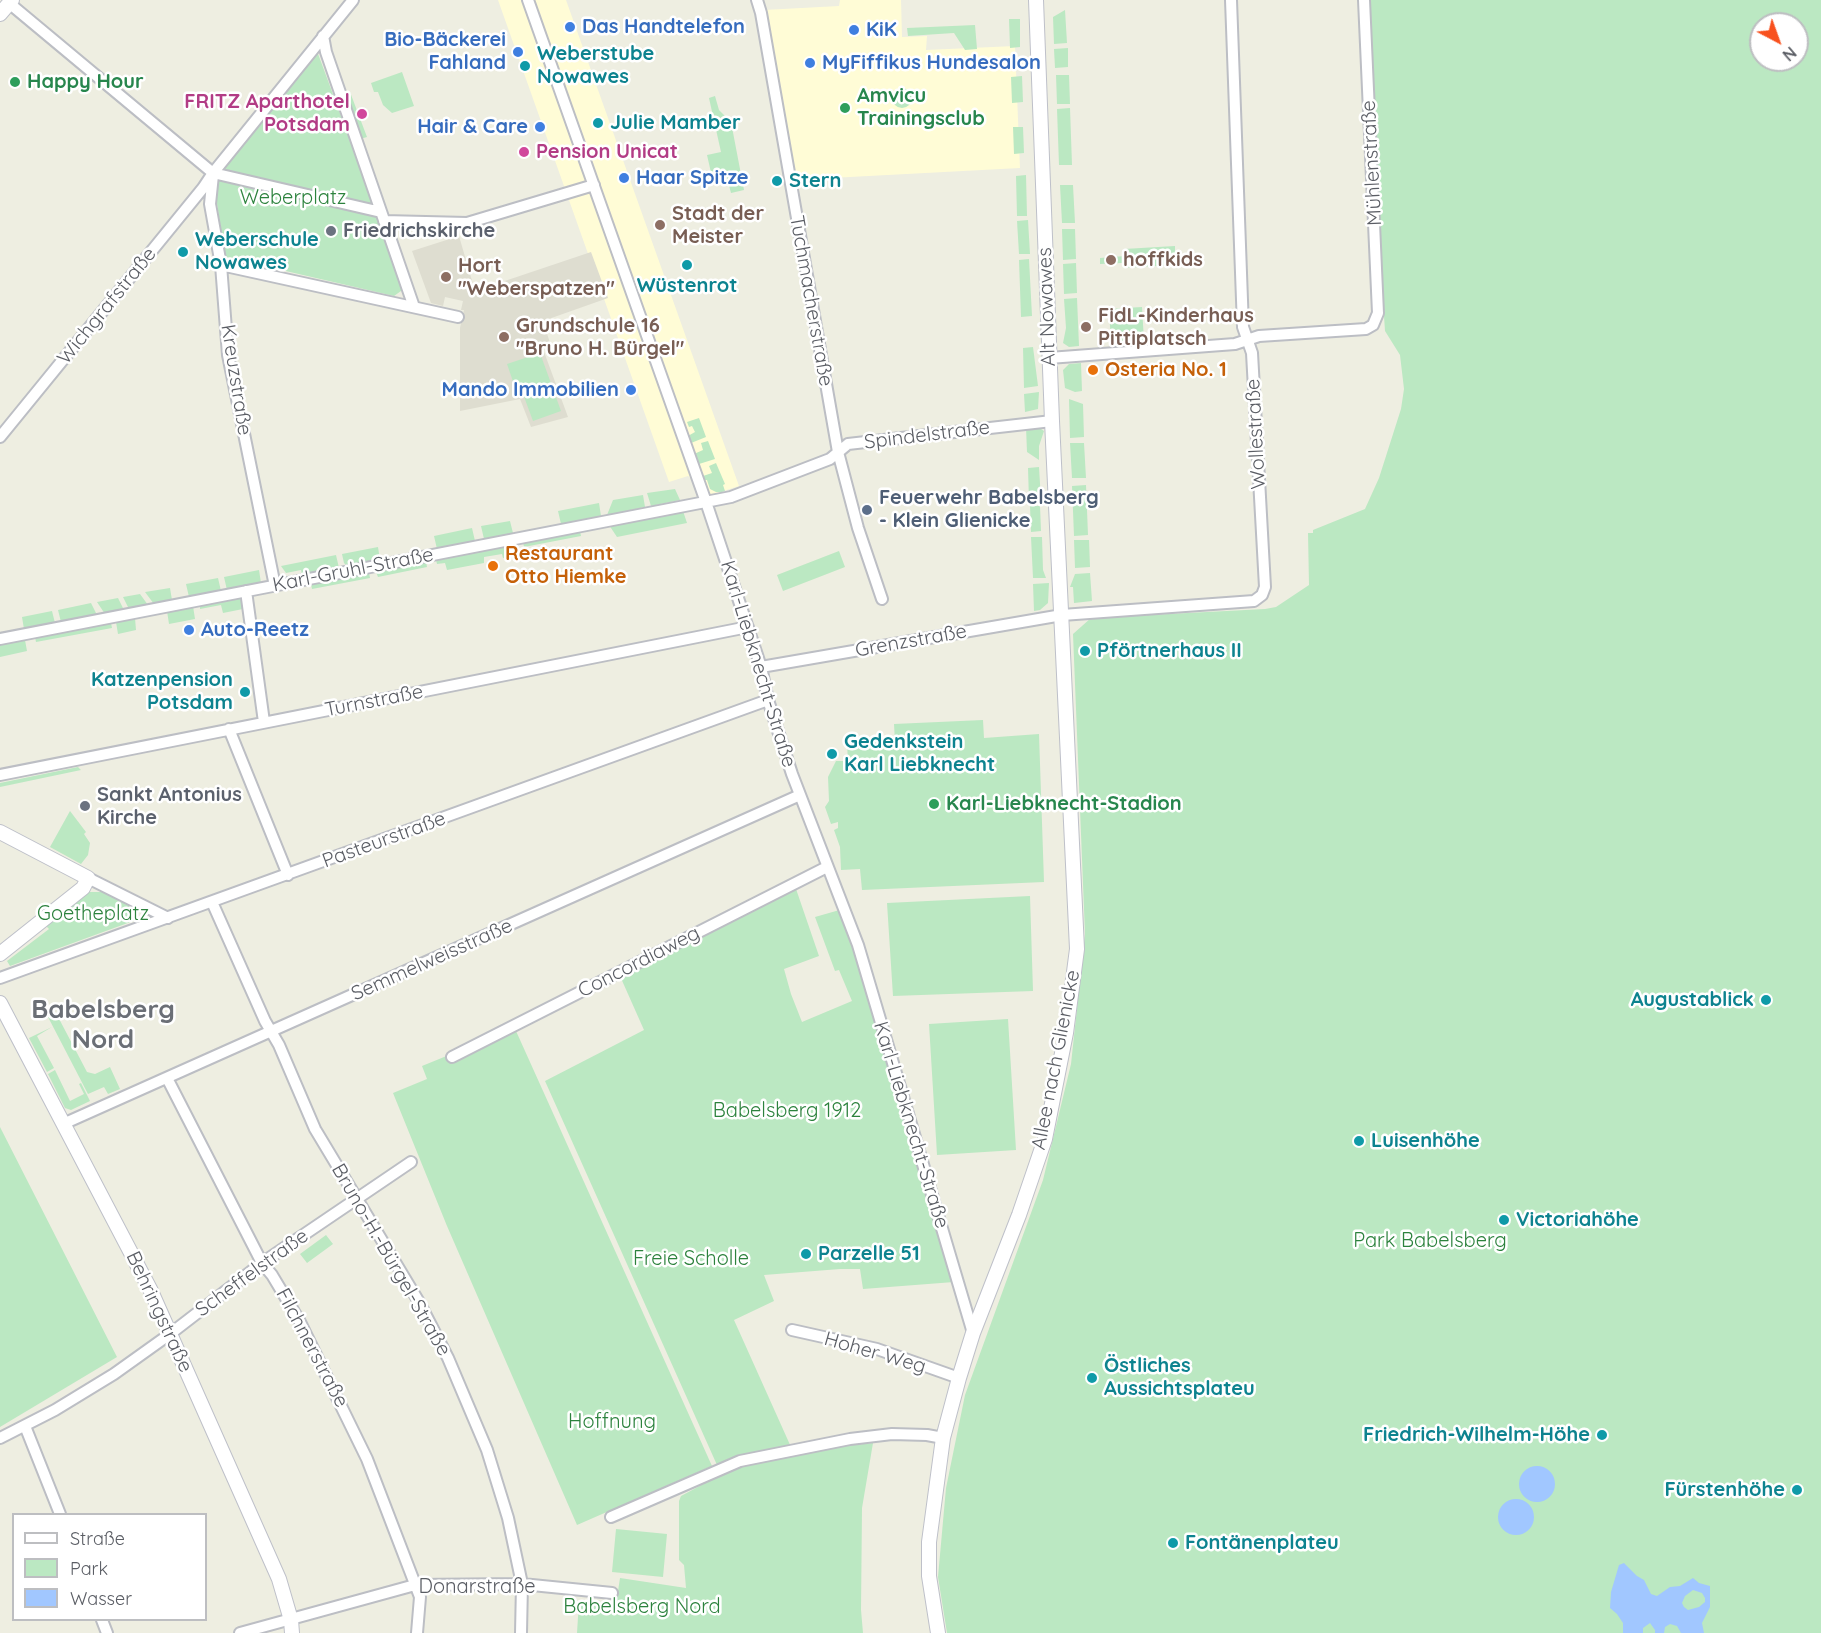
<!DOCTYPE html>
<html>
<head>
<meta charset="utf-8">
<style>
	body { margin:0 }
	#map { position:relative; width:1821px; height:1633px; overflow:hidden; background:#eeeee1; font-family:Quicksand,sans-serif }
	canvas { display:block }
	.legend { position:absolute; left:12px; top:1513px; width:195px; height:108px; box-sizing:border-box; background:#fff; border:2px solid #bdbec1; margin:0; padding:8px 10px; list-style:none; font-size:18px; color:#5a5d64 }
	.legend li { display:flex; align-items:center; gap:12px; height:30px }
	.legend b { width:30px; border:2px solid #bdbec1 }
	.north { position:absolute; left:1749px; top:12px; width:60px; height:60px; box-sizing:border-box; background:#fff; border:2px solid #bdbec1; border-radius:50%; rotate:139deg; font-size:16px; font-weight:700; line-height:24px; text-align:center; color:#5a5d64 }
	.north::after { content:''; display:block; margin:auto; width:21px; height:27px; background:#f8511e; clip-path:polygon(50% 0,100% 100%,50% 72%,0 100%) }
</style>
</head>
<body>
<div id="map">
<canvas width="1821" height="1633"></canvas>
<ul class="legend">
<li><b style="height:8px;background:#fff"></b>Straße</li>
<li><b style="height:16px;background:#bbe8c2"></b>Park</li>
<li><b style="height:16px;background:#a1c7ff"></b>Wasser</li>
</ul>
<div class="north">N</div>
</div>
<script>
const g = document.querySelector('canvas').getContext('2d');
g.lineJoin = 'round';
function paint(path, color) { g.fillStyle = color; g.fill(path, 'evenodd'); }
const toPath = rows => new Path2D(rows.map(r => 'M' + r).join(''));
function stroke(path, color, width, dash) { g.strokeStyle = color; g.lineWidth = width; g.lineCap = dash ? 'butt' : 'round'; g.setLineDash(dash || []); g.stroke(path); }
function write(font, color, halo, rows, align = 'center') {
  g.font = font + ' Quicksand,sans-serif'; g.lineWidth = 5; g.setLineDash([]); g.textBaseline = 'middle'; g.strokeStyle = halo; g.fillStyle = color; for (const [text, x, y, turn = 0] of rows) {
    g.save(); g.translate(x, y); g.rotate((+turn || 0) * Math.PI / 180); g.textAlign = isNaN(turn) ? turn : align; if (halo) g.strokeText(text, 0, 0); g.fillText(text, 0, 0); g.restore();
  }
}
paint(toPath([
	[498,0,566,0,739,486,711,495,688,476,669,482],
	[840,0,901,0,902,37,927,36,926,50,1015,46,1020,168,793,180,764,10,839,6]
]), '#fffcd6');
paint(toPath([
	[459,236,475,291,591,252,608,298,543,321,551,346,543,349,568,417,531,427,520,399,460,411,460,328,464,310,461,310,463,301,445,297,443,306,431,303,412,251]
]), '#deddd0');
paint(toPath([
	[1370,0,1821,0,1821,1633,947,1633,938,1577,946,1488,965,1395,1043,1180,1071,1064,1085,934,1073,634,1091,618,1265,609,1276,607,1309,585,1308,533,1313,533,1313,530,1365,509,1379,478,1401,409,1404,389,1400,355,1385,331,1384,316],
	[1761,24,1797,24,1797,60,1761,60],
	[1065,10,1067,43,1054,44,1053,17],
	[1009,19,1020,19,1020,47,1010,48],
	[975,25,977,49,965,50,954,33,908,36,907,28],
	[1068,48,1068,67,1055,68,1054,49],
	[317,51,403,283,401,291,394,296,225,257,213,177],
	[402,72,414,106,392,113,383,105,378,92,374,92,371,83],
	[1056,75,1069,75,1070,104,1057,104],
	[1022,76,1023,102,1012,103,1011,77],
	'892 98a10 10 0 1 1 20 0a10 10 0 1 1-20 0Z',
	[350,92,367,137,360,139,343,94],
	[715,96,719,110,731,122,744,190,731,193,726,174,712,177,707,155,721,152,709,98],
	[1070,108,1072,165,1059,165,1057,109],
	[1013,127,1023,127,1024,153,1014,154],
	[1026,175,1027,216,1017,216,1016,176],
	[1060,185,1073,185,1075,223,1062,223],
	[1028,220,1030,254,1019,254,1017,221],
	[1062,229,1075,229,1076,259,1063,260],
	[1175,246,1175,265,1123,268,1122,263,1100,264,1100,258,1125,256,1124,249],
	[1029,259,1032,316,1021,317,1019,260],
	[1076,263,1077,293,1064,294,1063,264],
	[1077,298,1079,346,1069,347,1063,343,1066,328,1064,299],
	[1142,307,1144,341,1111,343,1109,309],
	[1033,347,1038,386,1024,388,1023,348],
	[540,353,561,411,533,421,523,394,518,396,507,364],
	[1081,363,1082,391,1075,392,1065,388,1063,370,1069,364],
	[1039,392,1038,409,1025,412,1024,394],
	[1069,399,1083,404,1084,437,1070,438],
	[699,418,706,437,691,443,688,436,695,432,692,426,689,427,687,422],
	[1026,427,1038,427,1044,431,1039,446,1039,460,1027,452],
	[708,441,715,459,699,464,694,454,703,450,701,443],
	[1070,443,1084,443,1086,478,1072,478],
	[716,463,725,484,723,485,725,491,722,492,716,492,710,489,707,480,705,480,703,476,712,473,709,466],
	[1039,467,1041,500,1029,501,1028,468],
	[1086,485,1088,535,1074,536,1072,486],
	[675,489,680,500,651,506,647,493],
	[643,495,645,507,607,515,613,500],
	[599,503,601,516,561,524,558,511],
	[1030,506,1040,506,1041,531,1031,532],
	[683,511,687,523,617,537,609,525],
	[510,521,513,533,484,539,481,526],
	[472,528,475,541,437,549,434,536],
	[580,531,581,536,524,547,523,542],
	[1031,537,1042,537,1043,570,1046,578,1033,578],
	[1074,540,1089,540,1090,567,1075,568],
	[513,545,515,556,503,558,502,554,484,557,484,563,447,570,445,563,437,564,436,560],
	[378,547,380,560,347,566,344,563,342,554],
	[839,551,845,567,783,591,777,575],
	[336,555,339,568,302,575,301,570,286,573,281,566],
	[426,562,427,567,378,577,376,572],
	[259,570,261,583,227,590,224,577],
	[369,573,370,578,312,589,311,584],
	[1090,573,1092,601,1074,603,1073,587,1070,587,1075,574],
	[218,578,221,591,189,597,186,584],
	[1049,583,1048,603,1040,610,1034,611,1033,584],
	[170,588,172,600,154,604,145,592],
	[140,594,148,605,129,609,123,597],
	[240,597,243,609,223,613,221,605,200,609,200,605],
	[118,598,124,610,105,614,97,602],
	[91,603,97,615,61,622,58,610],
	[193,606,195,619,169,624,167,611],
	[52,611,55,623,24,629,22,617],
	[135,618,136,630,118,634,116,622],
	[111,623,112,628,36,642,35,637],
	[25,640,27,651,0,657,0,644],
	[983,720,984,738,1039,734,1044,882,862,890,860,869,841,870,840,847,834,830,838,828,838,822,831,824,825,807,829,801,828,777,836,761,848,761,847,744,881,742,881,738,889,738,889,742,895,742,894,724],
	[78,767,81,770,0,787,0,783],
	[70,811,86,832,84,834,90,843,88,855,81,864,50,847],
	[795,886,819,956,784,969,791,994,802,1022,852,1001,839,970,835,971,815,917,843,909,954,1282,863,1289,860,1269,840,1269,764,1275,774,1301,734,1320,791,1447,747,1453,717,1465,545,1081,644,1030,620,976],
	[88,892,103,892,133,908,136,920,10,966,7,961,49,929,45,925],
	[1030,896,1033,991,893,996,887,903],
	[56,1013,87,1072,95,1074,110,1067,120,1089,108,1094,104,1087,88,1094,48,1017],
	[1008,1019,1016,1150,937,1155,929,1024],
	[52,1027,37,1036,54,1068,47,1072,29,1038],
	[516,1031,712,1466,577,1525,447,1226,393,1093,427,1079,422,1066,449,1055,453,1061],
	[55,1070,70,1101,84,1094,79,1084,81,1083,90,1101,71,1110,65,1108,48,1074],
	[0,1127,117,1357,0,1427],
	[326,1235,333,1244,307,1263,300,1254],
	[873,1443,862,1508,861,1610,863,1633,577,1633,579,1601,616,1604,620,1578,686,1588,684,1565,679,1560,679,1501,681,1496,735,1467,834,1447],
	[616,1529,667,1534,663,1577,612,1572]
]), '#bbe8c2');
paint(toPath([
	'1519 1484a18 18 0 1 1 36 0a18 18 0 1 1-36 0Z',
	'1498 1517a18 18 0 1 1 36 0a18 18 0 1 1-36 0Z',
	[1624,1563,1637,1576,1644,1580,1651,1594,1657,1596,1670,1587,1680,1586,1693,1578,1699,1583,1710,1586,1710,1607,1702,1623,1704,1633,1681,1633,1677,1626,1670,1624,1665,1627,1664,1633,1655,1633,1655,1630,1650,1623,1643,1628,1643,1633,1623,1633,1623,1623,1617,1614,1610,1608,1611,1592,1619,1565],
	[1693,1590,1702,1593,1705,1598,1705,1602,1699,1607,1688,1610,1684,1607,1682,1603,1685,1596]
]), '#a1c7ff');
const street = toPath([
	[528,0,706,502,761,667,768,700,792,774,858,945,973,1333],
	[757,0,761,13,838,452,858,528,882,599],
	[9,3,213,173,381,212],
	[323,36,326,52,414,307],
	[213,175,210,204,221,265,228,355,275,586],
	[384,221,467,223,594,185],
	[221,265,458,317],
	[1049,358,1235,344,1259,336,1366,329,1373,325,1378,313,1364,0],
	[0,437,203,188,213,173,353,0],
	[246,591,264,722],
	[0,639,731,497,830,459,848,444,1052,421],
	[761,667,1062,615,1254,601,1262,595,1265,587,1252,353,1243,327,1231,0],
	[229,729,288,875],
	[0,775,748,627],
	[88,878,168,918],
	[212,902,265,1021,279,1045,315,1129,419,1302,448,1358,487,1450,508,1518,522,1584,521,1633],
	[0,978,768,700],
	[452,1057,827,867],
	[167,1078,262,1263,272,1275,299,1320,367,1459,420,1597,417,1633],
	[63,1124,800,795],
	[792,1330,877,1349,959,1378],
	[25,1426,60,1514],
	[0,1438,55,1410,114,1374,170,1334,262,1263,411,1162],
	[611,1517,740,1461,850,1439,892,1434,927,1435,943,1438],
	[102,1620,107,1633],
	[240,1633,415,1585,522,1584,612,1593]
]);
const secondary = toPath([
	[0,14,12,0],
	[0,832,88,878,83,888,0,954],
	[0,1003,151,1291,279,1579,291,1620,292,1633],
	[938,1633,929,1576,929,1542,943,1438,959,1378,973,1333,1019,1215,1045,1139,1066,1033,1077,949,1052,421,1036,0]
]);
stroke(street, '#bcbec4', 14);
stroke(secondary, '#bec0c9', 16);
stroke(street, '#fff', 10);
stroke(secondary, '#fff', 14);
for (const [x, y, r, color] of [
	[570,27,6,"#3f7fe0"],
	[854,30,6,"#3f7fe0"],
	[518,52,6,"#3f7fe0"],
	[810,63,6,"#3f7fe0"],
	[525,66,6,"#0f9aa8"],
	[15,82,6,"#2e9e5b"],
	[845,108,6,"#2e9e5b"],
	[362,114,6,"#d1479c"],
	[598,123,6,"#0f9aa8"],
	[540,127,6,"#3f7fe0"],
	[524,152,6,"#d1479c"],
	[624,178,6,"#3f7fe0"],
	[777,181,6,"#0f9aa8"],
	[660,225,6,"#8d6e63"],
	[331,231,6,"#6b7280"],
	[183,252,6,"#0f9aa8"],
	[1111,260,6,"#8d6e63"],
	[687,265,6,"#0f9aa8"],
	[446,277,6,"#8d6e63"],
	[1086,327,6,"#8d6e63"],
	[504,337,6,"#8d6e63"],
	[1093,370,6,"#e8710a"],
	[631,390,6,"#3f7fe0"],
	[867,510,6,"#5c6f8a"],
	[493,566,6,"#e8710a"],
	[189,630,6,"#3f7fe0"],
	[1085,651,6,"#0f9aa8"],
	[245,692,6,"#0f9aa8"],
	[832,754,6,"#0f9aa8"],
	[934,804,6,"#2e9e5b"],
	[85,806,6,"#6b7280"],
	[1766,1000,6,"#0f9aa8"],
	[1359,1141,6,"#0f9aa8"],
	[1504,1220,6,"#0f9aa8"],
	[806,1254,6,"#0f9aa8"],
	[1092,1378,6,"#0f9aa8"],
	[1602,1435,6,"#0f9aa8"],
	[1797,1490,6,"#0f9aa8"],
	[1173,1543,6,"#0f9aa8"]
]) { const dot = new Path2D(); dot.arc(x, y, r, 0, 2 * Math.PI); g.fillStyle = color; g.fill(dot); stroke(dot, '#fff', 2); }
write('bold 20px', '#366cbe', '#fff', [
	["Das Handtelefon",582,27],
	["KiK",866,30],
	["Bio-Bäckerei",506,40,"right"],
	["Fahland",506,63,"right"],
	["MyFiffikus Hundesalon",822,63],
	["Hair & Care",528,127,"right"],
	["Haar Spitze",636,178],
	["Mando Immobilien",619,390,"right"],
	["Auto-Reetz",201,630]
], 'left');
write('bold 20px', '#0d838f', '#fff', [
	["Weberstube",537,54],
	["Nowawes",537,77],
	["Julie Mamber",610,123],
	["Stern",789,181],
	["Weberschule",195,240],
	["Nowawes",195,263],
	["Wüstenrot",687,286,"center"],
	["Pförtnerhaus II",1097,651],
	["Katzenpension",233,680,"right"],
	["Potsdam",233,703,"right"],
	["Gedenkstein",844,742],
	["Karl Liebknecht",844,765],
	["Augustablick",1754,1000,"right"],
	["Luisenhöhe",1371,1141],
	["Victoriahöhe",1516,1220],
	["Parzelle 51",818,1254],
	["Östliches",1104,1366],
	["Aussichtsplateu",1104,1389],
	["Friedrich-Wilhelm-Höhe",1590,1435,"right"],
	["Fürstenhöhe",1785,1490,"right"],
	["Fontänenplateu",1185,1543]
], 'left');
write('bold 20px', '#27864d', '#fff', [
	["Happy Hour",27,82],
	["Amvicu",857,96],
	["Trainingsclub",857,119],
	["Karl-Liebknecht-Stadion",946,804]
], 'left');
write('bold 20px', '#b23c85', '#fff', [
	["FRITZ Aparthotel",350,102],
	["Potsdam",350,125],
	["Pension Unicat",536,152,"left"]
], 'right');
write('20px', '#5a5d64', '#fff', [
	["Mühlenstraße",1372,163,-93],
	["Tuchmacherstraße",811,301,80],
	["Wichgrafstraße",107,306,-51],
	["Alt Nowawes",1047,307,-92],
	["Kreuzstraße",236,380,81],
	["Wollestraße",1256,434,-93],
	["Spindelstraße",927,435,-7],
	["Karl-Gruhl-Straße",353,570,-11],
	["Grenzstraße",911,641,-10],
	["Karl-Liebknecht-Straße",758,664,73],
	["Turnstraße",374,701,-11],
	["Pasteurstraße",384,840,-20],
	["Semmelweisstraße",432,960,-24],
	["Concordiaweg",639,962,-27],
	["Allee nach Glienicke",1056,1060,-79],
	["Karl-Liebknecht-Straße",911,1125,73],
	["Bruno-H.-Bürgel-Straße",391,1260,60],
	["Scheffelstraße",252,1273,-36],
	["Behringstraße",159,1312,65],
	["Filchnerstraße",312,1348,62],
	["Hoher Weg",875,1353,16],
	["Donarstraße",477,1587]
]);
write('20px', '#2c823d', '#fff', [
	["Weberplatz",293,198],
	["Goetheplatz",93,914],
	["Babelsberg 1912",787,1111],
	["Park Babelsberg",1430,1241],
	["Freie Scholle",691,1259],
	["Hoffnung",612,1422],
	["Babelsberg Nord",642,1607]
]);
write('bold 20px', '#785e54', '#fff', [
	["Stadt der",672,214],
	["Meister",672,237],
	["hoffkids",1123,260],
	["Hort",458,266],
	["\"Weberspatzen\"",458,289],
	["FidL-Kinderhaus",1098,316],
	["Pittiplatsch",1098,339],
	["Grundschule 16",516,326],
	["\"Bruno H. Bürgel\"",516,349]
], 'left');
write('bold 20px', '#5b616d', '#fff', [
	["Friedrichskirche",343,231],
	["Sankt Antonius",97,795],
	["Kirche",97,818]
], 'left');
write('bold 20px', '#c56008', '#fff', [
	["Osteria No. 1",1105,370],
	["Restaurant",505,554],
	["Otto Hiemke",505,577]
], 'left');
write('bold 20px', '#4e5e75', '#fff', [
	["Feuerwehr Babelsberg",879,498],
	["- Klein Glienicke",879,521]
], 'left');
write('bold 26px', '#6b6f76', '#fff', [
	["Babelsberg",103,1010],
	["Nord",103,1040]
]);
</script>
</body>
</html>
